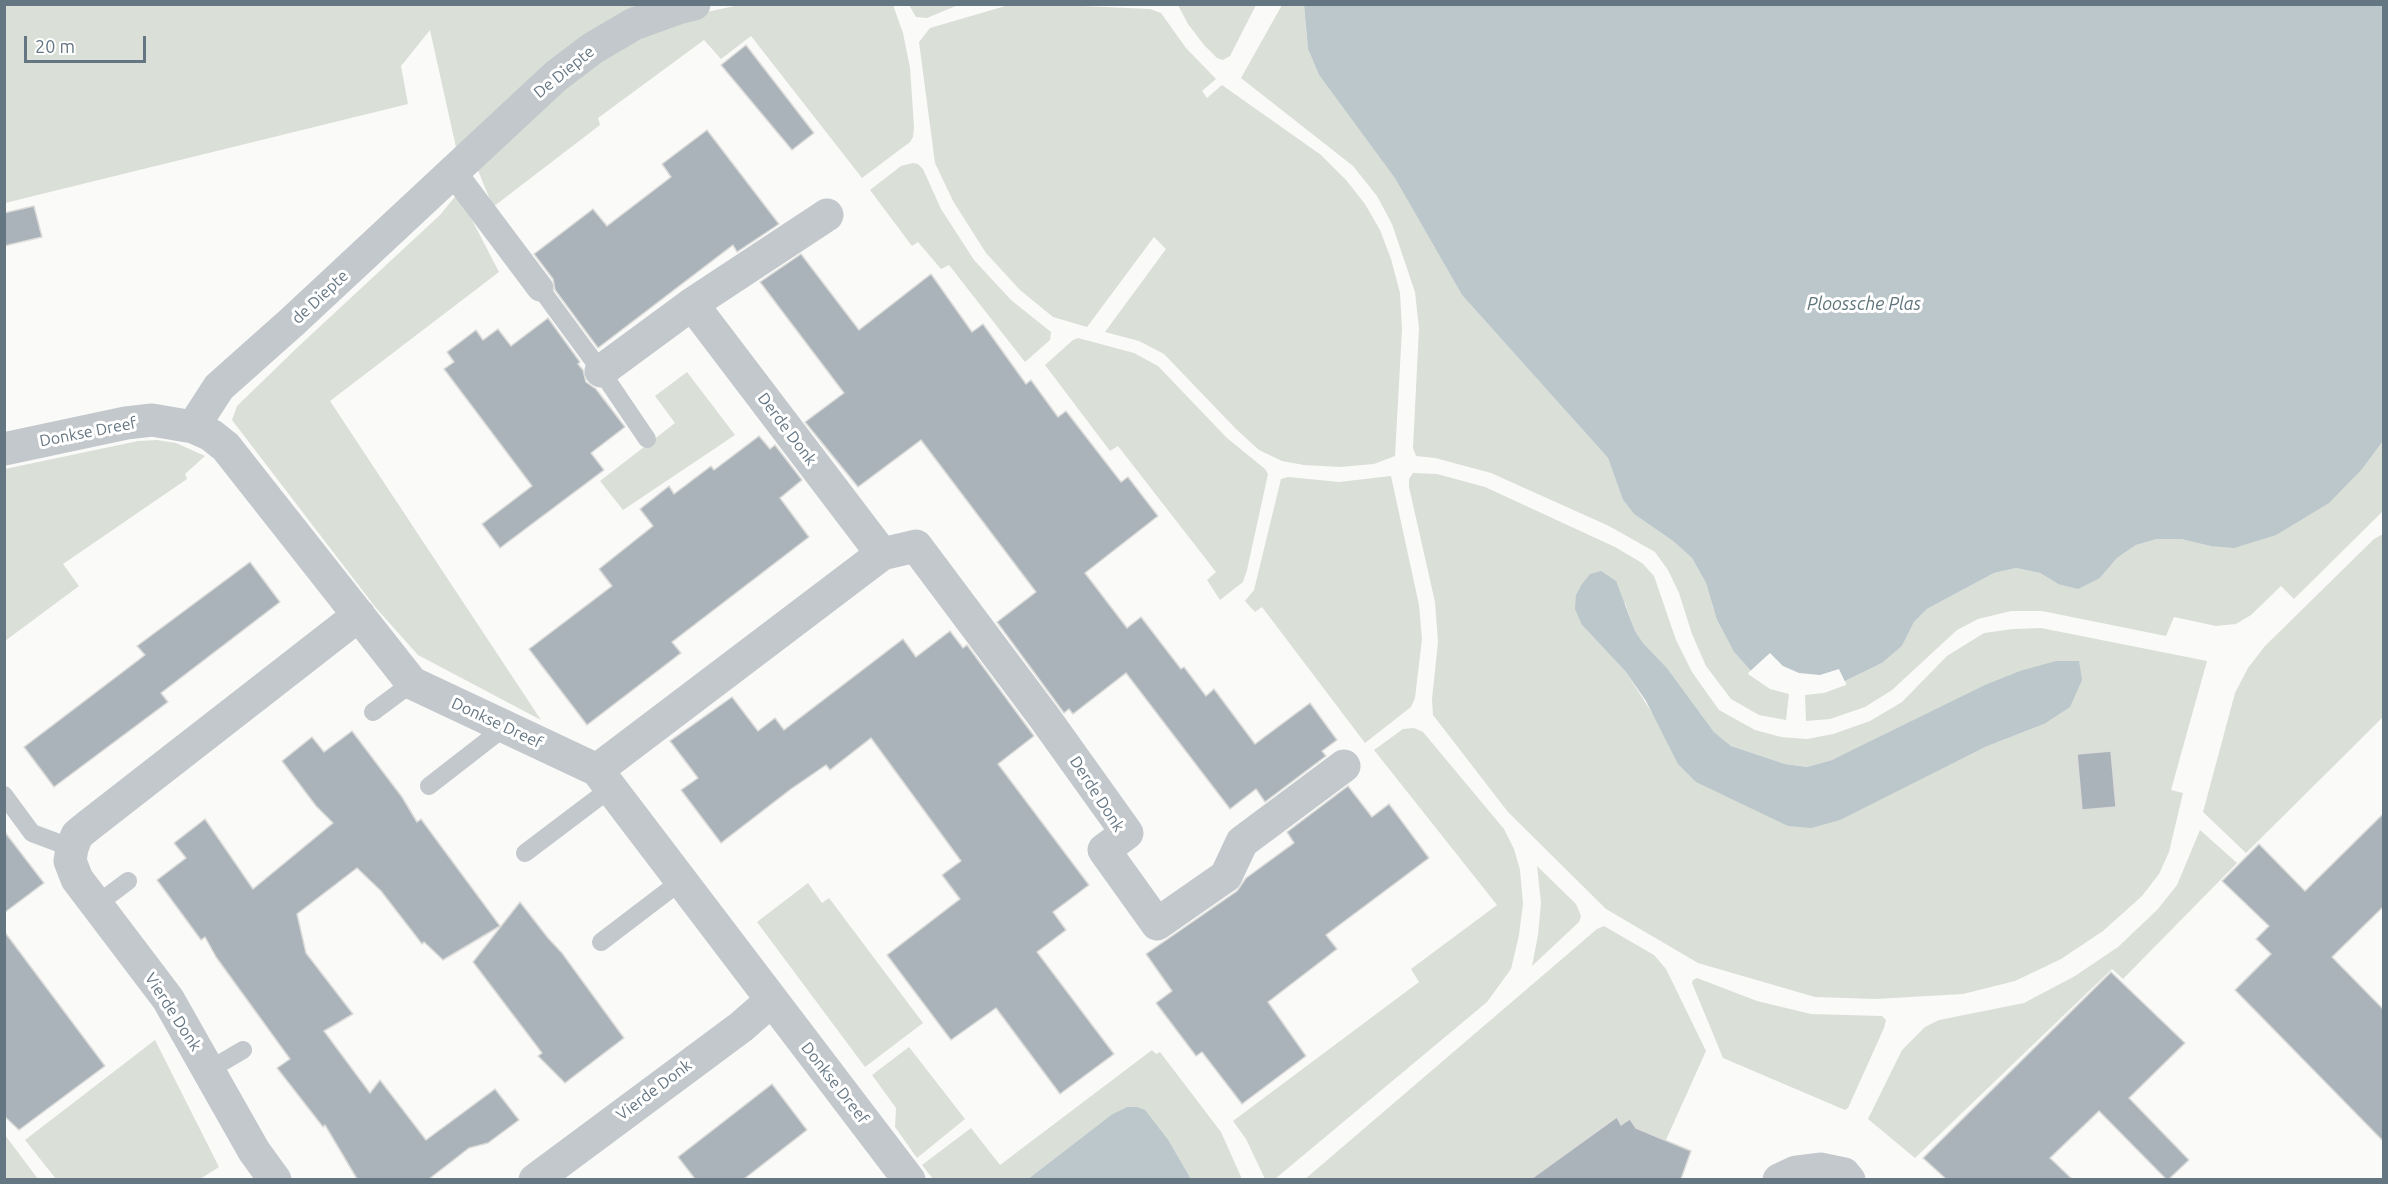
<!DOCTYPE html>
<html>
<head>
<meta charset="utf-8">
<style>
	body { margin:0 }
	#map { position:relative; width:2388px; height:1184px; overflow:hidden; background:#fafaf8; font-family:Ubuntu,sans-serif }
	canvas { display:block }
	.frame { position:absolute; inset:0; border:6px solid #657683; pointer-events:none }
	.scale { position:absolute; left:24px; top:36px; width:122px; height:27px; box-sizing:border-box; border:3px solid #657683; border-top:0; padding-left:8px; font-size:18px; line-height:21px; white-space:nowrap; color:#657683; -webkit-text-stroke:4px #fff; paint-order:stroke }
</style>
</head>
<body>
<div id="map">
<canvas width="2388" height="1184"></canvas>
<div class="frame"></div>
<div class="scale">20 m</div>
</div>
<script>
const g = document.querySelector('canvas').getContext('2d');
g.lineJoin = 'round';
function paint(path, color) { g.fillStyle = color; g.fill(path, 'evenodd'); }
const toPath = rows => new Path2D(rows.map(r => 'M' + r).join(''));
function stroke(path, color, width, dash) { g.strokeStyle = color; g.lineWidth = width; g.lineCap = dash ? 'butt' : 'round'; g.setLineDash(dash || []); g.stroke(path); }
function write(font, color, halo, rows, align = 'center') {
  g.font = font + ' Ubuntu,sans-serif'; g.lineWidth = 6; g.setLineDash([]); g.textBaseline = 'middle'; g.strokeStyle = halo; g.fillStyle = color; for (const [text, x, y, turn = 0] of rows) {
    g.save(); g.translate(x, y); g.rotate((+turn || 0) * Math.PI / 180); g.textAlign = isNaN(turn) ? turn : align; if (halo) g.strokeText(text, 0, 0); g.fillText(text, 0, 0); g.restore();
  }
}
paint(toPath([
	[4,5,664,5,457,152,430,30,401,66,408,104,5,203],
	[740,5,893,5,903,33,910,68,914,127,913,137,910,142,862,178,751,36,721,59,704,40,598,118,600,125,493,207,477,168,559,83,682,17],
	[909,5,958,5,927,18,916,17],
	[1009,5,1059,5,1150,9,1161,13,1186,48,1216,79,1202,91,1207,98,1222,85,1321,155,1346,180,1365,204,1380,230,1391,259,1400,293,1402,329,1395,456,1374,464,1340,467,1304,465,1282,461,1259,450,1236,429,1164,354,1139,341,1105,332,1166,249,1154,237,1087,327,1053,317,1020,290,986,253,953,201,935,163,919,42,930,28],
	[1178,5,1256,5,1230,56,1223,60,1217,58,1204,45,1188,24],
	[1282,5,1304,5,1308,49,1319,75,1395,177,1462,295,1608,458,1623,500,1634,514,1673,541,1692,558,1706,583,1717,620,1734,652,1751,671,1748,674,1770,689,1789,694,1786,720,1759,715,1731,699,1706,666,1692,634,1679,593,1668,570,1655,552,1609,526,1491,473,1435,458,1416,456,1413,448,1419,328,1415,292,1392,224,1377,196,1353,166,1241,78],
	[913,163,918,164,923,169,941,209,974,260,1011,300,1051,332,1050,340,1025,362,949,265,941,269,918,242,912,246,870,190,901,166],
	[458,193,499,272,330,401,541,720,418,655,376,608,232,420,237,406,300,345,440,215],
	[1078,338,1134,353,1158,366,1227,438,1265,469,1268,474,1247,570,1243,582,1220,600,1207,580,1216,572,1118,446,1110,451,1045,365,1073,340],
	[687,372,735,435,623,510,600,481,675,423,655,396],
	[157,440,176,443,205,456,185,474,187,479,63,564,79,586,5,641,5,469,138,441],
	[2383,441,2383,511,2294,599,2281,586,2251,615,2236,624,2216,626,2174,617,2166,636,2042,611,2011,611,1978,619,1957,630,1892,690,1865,707,1830,719,1806,721,1805,695,1824,693,1846,685,1845,681,1882,663,1902,646,1914,622,1927,609,1994,573,2016,568,2040,573,2058,584,2100,578,2117,558,2136,545,2157,539,2181,539,2210,546,2363,468],
	[1413,473,1437,474,1485,487,1615,547,1642,563,1654,576,1676,640,1692,672,1719,710,1755,730,1781,737,1807,739,1833,734,1870,721,1902,702,1947,656,1984,633,2013,629,2041,628,2207,661,2171,790,2183,793,2169,852,2159,874,2142,896,2103,931,2061,959,2015,981,1963,994,1875,999,1815,997,1698,963,1606,909,1508,812,1433,715,1432,699,1438,642,1435,602,1409,487,1409,479],
	[1625,603,1635,631,1643,643,1667,668,1714,732,1731,746,1785,764,1807,767,1832,760,2056,661,2079,661,2044,724,1985,747,1696,782,1626,672,1582,625],
	[1391,476,1419,605,1422,639,1415,698,1411,707,1365,743,1262,607,1255,612,1245,601,1254,590,1281,479,1288,477,1339,482],
	[2381,535,2384,535,2383,717,2246,853,2203,812,2235,693,2248,668,2265,646,2374,539],
	[1414,728,1423,732,1504,829,1514,849,1520,870,1523,904,1519,935,1511,969,1487,1002,1275,1179,1265,1179,1246,1139,1233,1121,1419,982,1411,969,1497,905,1374,750,1403,729],
	[2200,830,2237,863,2123,979,2112,969,1915,1158,1868,1119,1902,1050,1925,1027,1939,1020,2024,1003,2075,976,2118,947,2158,909,2177,885],
	[1537,866,1576,904,1581,916,1579,922,1532,966,1538,935,1541,903],
	[808,883,822,903,829,898,923,1023,865,1067,757,922],
	[1604,926,1654,955,1666,969,1706,1051,1661,1151,1621,1125,1616,1117,1545,1169,1550,1177,1546,1179,1304,1180,1597,929],
	[1697,978,1757,1001,1811,1014,1882,1016,1886,1020,1884,1028,1848,1108,1845,1110,1723,1058,1692,983,1693,980],
	[155,1040,219,1167,200,1179,56,1179,25,1140],
	[909,1047,965,1119,917,1158,895,1127,896,1108,872,1075],
	[1152,1050,1156,1054,1160,1052,1221,1132,1242,1179,1191,1179,1169,1141,1111,1115,1028,1179,933,1179,922,1165,971,1128,1000,1165],
	[5,1135,38,1179,5,1179]
]), '#dadfd7');
paint(toPath([
	[1304,5,2383,5,2383,441,2363,468,2329,503,2276,535,2234,548,2210,546,2181,539,2157,539,2136,545,2117,558,2100,578,2078,589,2058,584,2040,573,2016,568,1994,573,1927,609,1914,622,1902,646,1882,663,1845,681,1823,689,1751,671,1734,652,1717,620,1706,583,1692,558,1673,541,1634,514,1623,500,1608,458,1462,295,1395,178,1319,75,1308,49],
	[1601,571,1616,581,1635,631,1643,643,1667,668,1714,732,1731,746,1785,764,1807,767,1832,760,1985,685,2020,671,2056,661,2079,661,2082,680,2070,707,2044,724,1985,747,1840,820,1811,828,1788,826,1696,782,1678,764,1646,701,1626,672,1582,625,1575,609,1576,595,1582,584,1590,574],
	[1127,1107,1137,1107,1145,1110,1169,1141,1191,1179,1028,1179,1111,1115]
]), '#bbc7cb');
paint(toPath([
	[1770,653,1783,666,1799,673,1820,675,1839,669,1846,684,1823,691,1798,694,1771,688,1748,673]
]), '#fafaf8');
const building = toPath([
	[746,45,814,133,792,150,721,65,746,45],
	[707,130,779,224,737,252,733,245,598,348,555,290,553,279,534,254,593,209,607,226,671,177,662,164,707,130],
	[34,206,42,237,4,246,4,213,34,206],
	[801,254,859,330,931,274,972,332,983,324,1026,384,1031,380,1058,417,1066,411,1121,482,1128,477,1158,516,1085,573,1127,628,1141,617,1181,669,1184,667,1206,696,1214,689,1255,744,1310,703,1337,740,1322,751,1326,756,1265,802,1256,789,1230,809,1126,673,1073,714,1069,709,1064,713,997,622,1036,592,921,440,858,487,805,422,844,393,760,282,801,254],
	[548,318,580,362,578,364,583,370,586,382,596,389,625,427,591,453,604,470,500,548,482,524,532,486,444,369,454,362,447,352,476,330,483,340,498,329,511,346,548,318],
	[759,436,770,449,775,445,802,480,780,498,809,537,672,642,681,653,587,725,529,649,612,586,599,569,653,526,640,509,669,486,674,494,711,466,714,470,759,436],
	[250,562,280,602,161,693,168,702,54,787,24,747,145,655,137,646,250,562],
	[950,631,963,648,967,645,1034,736,998,764,1089,885,1053,912,1066,930,1037,952,1114,1054,1060,1094,996,1008,951,1040,887,955,960,899,942,875,961,861,871,738,830,770,826,765,791,789,721,843,681,790,698,778,670,741,732,697,758,731,775,718,784,730,903,639,916,657,950,631],
	[352,731,402,797,417,822,421,819,500,926,443,960,424,942,422,944,381,891,357,868,297,914,306,953,353,1014,324,1031,370,1093,380,1080,426,1140,495,1089,519,1120,488,1143,469,1148,429,1179,357,1179,325,1125,323,1127,277,1068,290,1059,216,957,205,937,201,940,157,880,186,858,174,843,205,819,253,889,333,823,316,806,282,761,312,737,324,752,352,731],
	[2111,751,2116,807,2082,810,2077,754,2111,751],
	[1348,786,1372,817,1389,804,1429,858,1326,935,1337,949,1268,1002,1306,1056,1242,1104,1202,1052,1196,1056,1156,1003,1172,991,1146,954,1237,891,1246,878,1294,843,1287,832,1348,786],
	[2384,813,2384,906,2332,957,2384,1010,2384,1142,2235,990,2271,954,2256,939,2269,926,2222,881,2259,844,2305,891,2384,813],
	[4,831,44,883,4,913,4,831],
	[520,902,548,938,562,953,624,1038,565,1083,538,1056,542,1053,473,962,520,902],
	[4,931,105,1066,19,1130,4,1116,4,931],
	[2111,972,2185,1043,2129,1098,2189,1160,2169,1179,2166,1179,2099,1111,2050,1158,2072,1179,1946,1179,1923,1158,2111,972],
	[772,1084,807,1130,744,1179,695,1179,678,1157,772,1084],
	[1617,1117,1621,1125,1630,1119,1636,1128,1691,1151,1681,1179,1531,1179,1617,1117]
]);
paint(building, '#aab3b9');
stroke(building, '#dcdcda', 1.5);
stroke(toPath([
	[540,288,601,371,647,439],
	[373,712,412,683],
	[429,786,505,727],
	[4,795,32,833,72,848],
	[525,853,611,788],
	[96,905,128,881],
	[601,942,681,881],
	[209,1070,243,1050]
]), '#c3c8cc', 18);
stroke(toPath([
	[453,172,540,288]
]), '#c3c8cc', 27);
stroke(toPath([
	[692,304,882,554,916,546,1044,717,1127,833,1104,850,1157,924,1226,876,1242,842,1344,766],
	[601,371,692,304,827,215],
	[193,427,219,387,292,322,556,76,593,48,634,24,678,8,694,4],
	[4,449,126,423,152,420,193,427,211,435,226,447,412,683,597,770,909,1180],
	[597,770,882,554],
	[275,1180,254,1151,168,999,77,879,70,861,72,848,77,835,88,826,359,615],
	[535,1180,741,1027,772,1000],
	[1779,1180,1796,1172,1820,1169,1844,1174,1849,1180]
]), '#c3c8cc', 33);
write('16px', '#657683', '#fff', [
	["De Diepte",564,72,-39],
	["de Diepte",320,297,-43],
	["Derde Donk",787,429,53],
	["Donkse Dreef",88,432,-11],
	["Donkse Dreef",497,723,25],
	["Derde Donk",1097,794,57],
	["Vierde Donk",173,1012,57],
	["Donkse Dreef",835,1083,52],
	["Vierde Donk",654,1090,-37]
]);
write('italic 18px', '#60757c', '#fff', [
	["Ploossche Plas",1864,304]
]);
</script>
</body>
</html>
